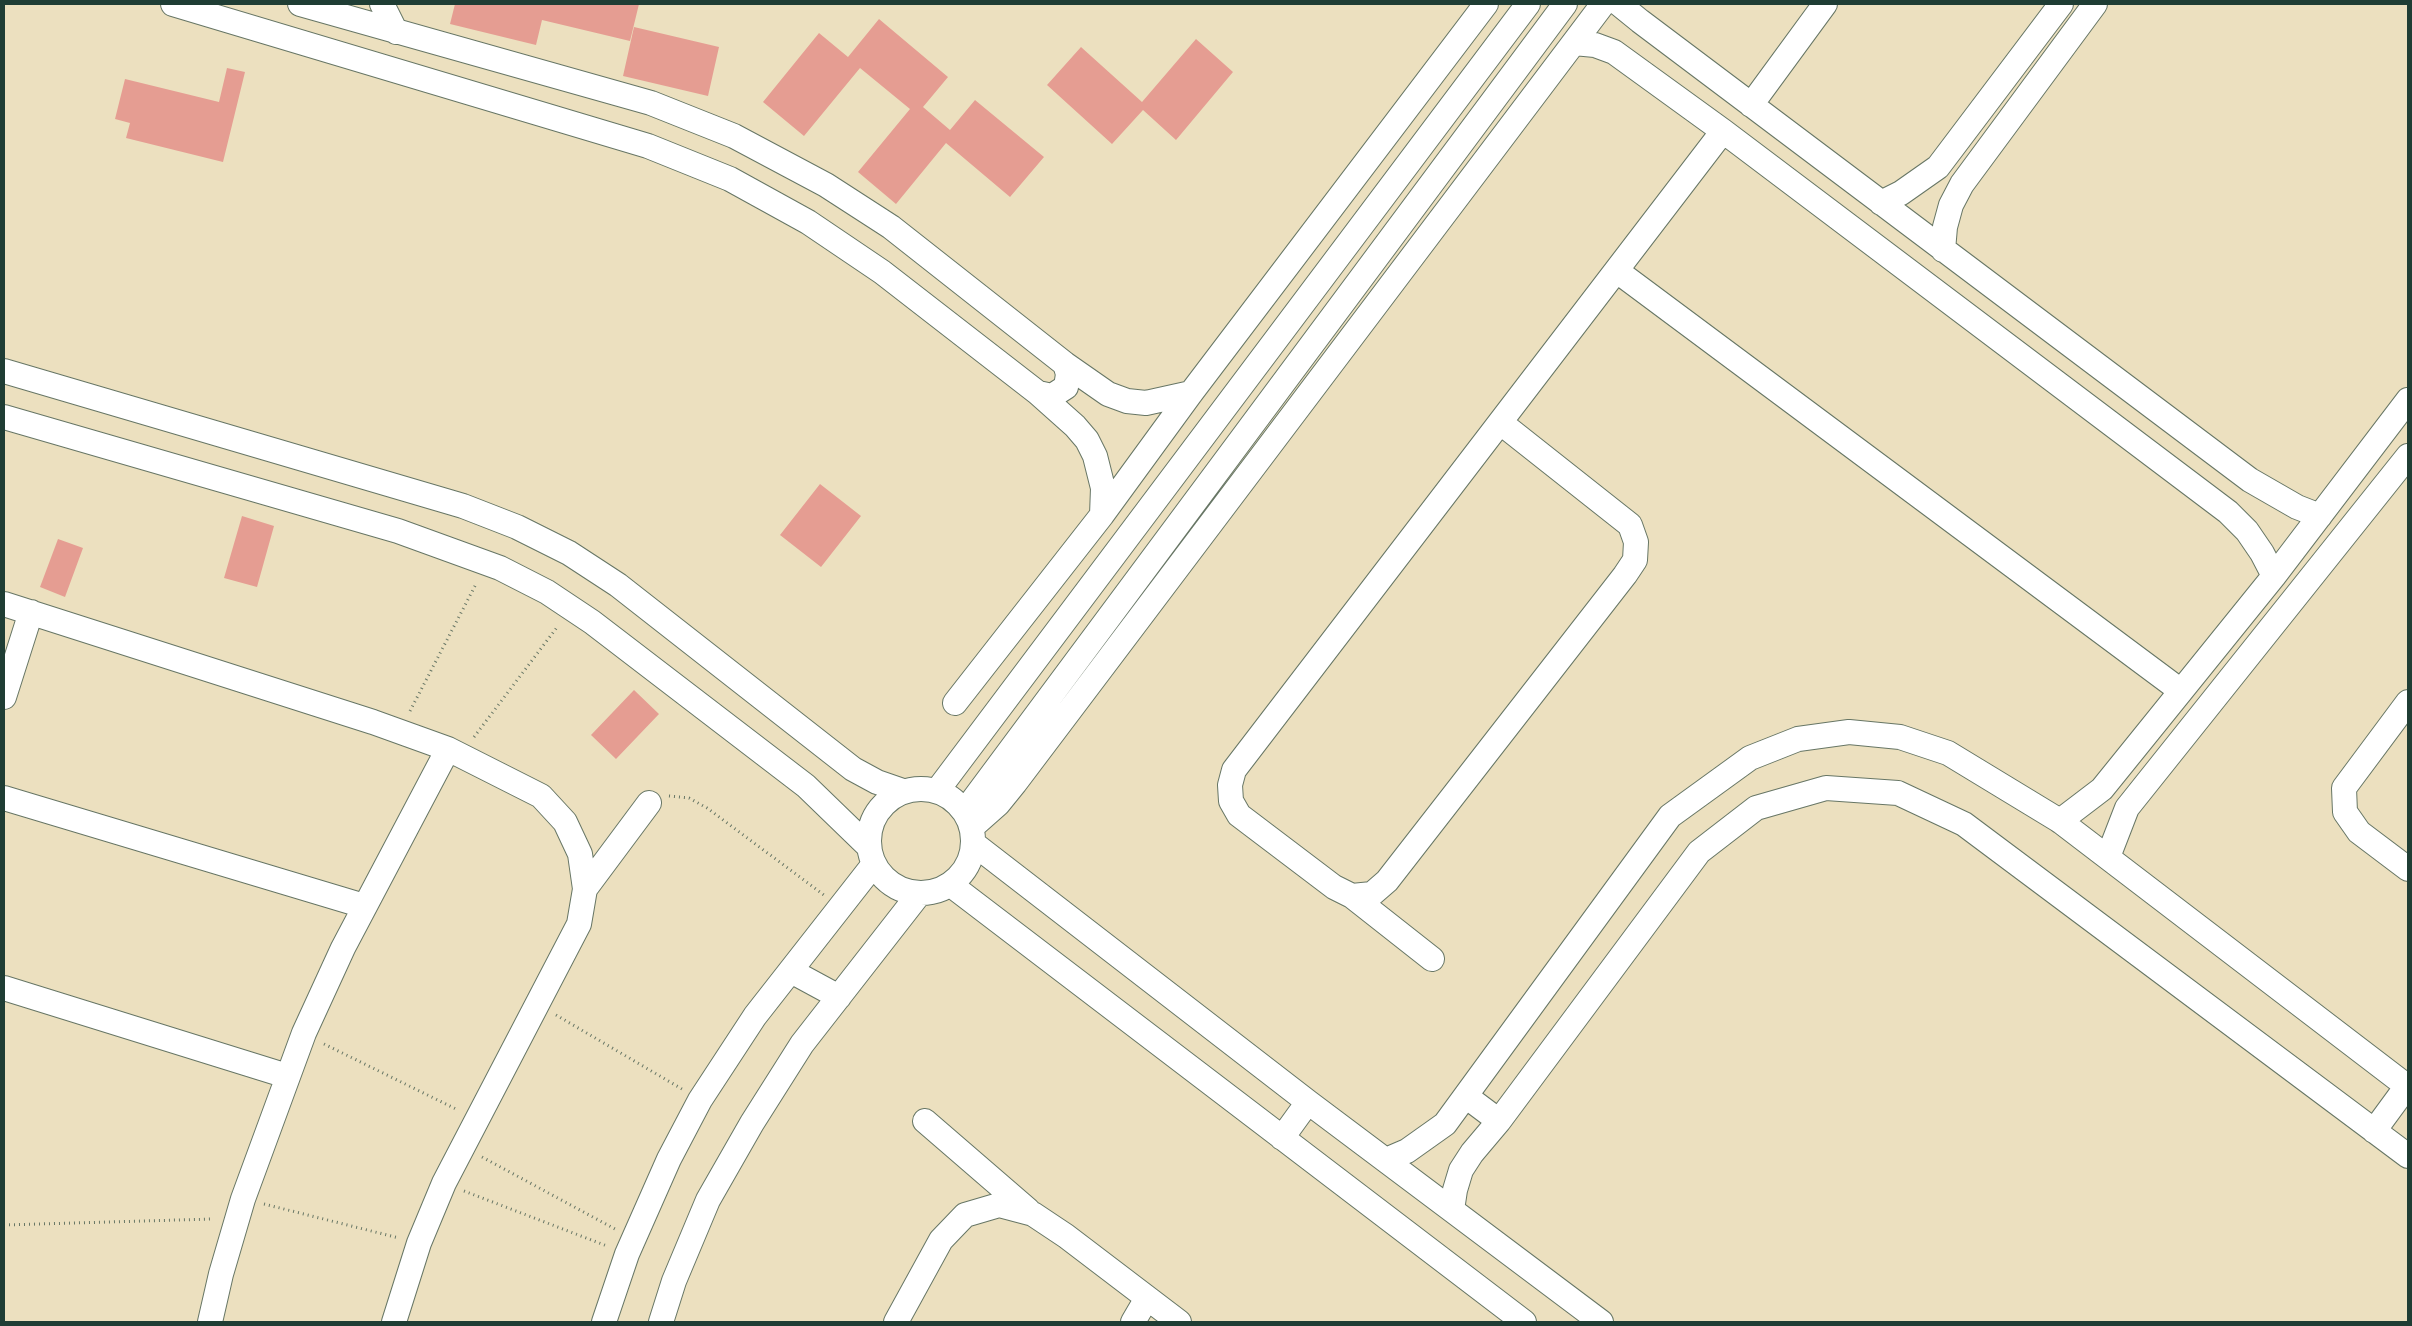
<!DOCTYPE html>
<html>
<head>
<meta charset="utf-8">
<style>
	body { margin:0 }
	#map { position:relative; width:2412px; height:1326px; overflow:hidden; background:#ece0bf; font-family:Caveat,sans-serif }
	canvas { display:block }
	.frame { position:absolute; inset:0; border:5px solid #1f3d34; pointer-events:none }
</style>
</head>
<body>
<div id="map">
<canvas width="2412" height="1326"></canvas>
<div class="frame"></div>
</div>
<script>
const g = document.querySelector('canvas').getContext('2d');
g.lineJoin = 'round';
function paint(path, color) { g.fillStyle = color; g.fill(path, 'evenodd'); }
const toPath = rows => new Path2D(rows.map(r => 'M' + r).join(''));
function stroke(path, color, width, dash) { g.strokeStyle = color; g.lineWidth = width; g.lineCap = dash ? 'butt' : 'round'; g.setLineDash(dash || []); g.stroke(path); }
paint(toPath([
	[455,4,639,4,630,41,542,20,536,45,450,24],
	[879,19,948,77,923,107,950,130,975,100,1044,157,1010,197,946,143,896,204,858,172,910,109,860,68,804,136,763,102,819,33,848,57],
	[634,27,719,47,708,96,623,76],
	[1196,39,1233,72,1176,140,1143,110,1112,144,1047,85,1081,47,1142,102],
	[227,68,245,72,223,162,126,138,130,123,115,119,125,79,219,102],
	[820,484,861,516,821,567,780,535],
	[242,516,274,526,257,587,224,578],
	[58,539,83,548,65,597,40,587],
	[634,690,659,714,616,759,591,735]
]), '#e59d92');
const minor = toPath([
	[173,4,648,146,730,179,808,222,882,272,1038,393,1075,426,1087,440,1095,456,1103,488,1102,515],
	[300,4,651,103,734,136,826,185,891,227,1065,364,1108,394,1127,401,1146,403,1191,393],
	[382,4,396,32],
	[1619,4,1640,21,2250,480,2297,507,2320,516],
	[1574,43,1595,45,1614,52,1723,131,2228,512,2247,531,2262,553,2274,576],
	[1751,105,1825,4],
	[1881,203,1901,193,1938,167,2061,4],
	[1943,250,1945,227,1951,205,1962,184,2095,4],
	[1617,271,2181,691],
	[4,371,463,506,517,527,569,553,618,585,853,769,877,782,903,791],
	[1038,393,1052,396,1066,387,1068,374,1065,364],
	[4,417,398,531,500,568,547,592,592,622,806,786,869,847],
	[1501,423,1630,525,1636,542,1635,560,1625,575,1387,881,1372,894,1352,896,1334,887,1239,815,1231,801,1230,785,1234,770,1723,131],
	[4,604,373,722,448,749,541,796,565,822,580,854,585,889,579,924,444,1183,419,1243,394,1322],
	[4,697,31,612],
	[2408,702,2344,788,2345,812,2359,832,2408,869],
	[955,703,1102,515,1191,393,1486,4],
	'869 841a52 52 0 1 1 104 0a52 52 0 1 1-104 0Z',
	[937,791,1528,4],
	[4,798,364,906],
	[965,811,1565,4],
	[2060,821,2102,789,2274,576,2408,400],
	[972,827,998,804,1015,783,1603,4],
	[974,844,1308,1102,1601,1322],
	[2108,857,2127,808,2408,456],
	[951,885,1524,1322],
	[585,889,649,803],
	[1352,896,1432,959],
	[791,971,839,997],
	[4,988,287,1076],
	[1467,1097,1499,1121],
	[925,1121,1028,1210],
	[2374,1131,2407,1086],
	[1282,1138,1308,1102],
	[1386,1160,1407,1151,1445,1124,1670,816,1750,758,1798,739,1849,732,1900,737,1948,753,2060,821,2408,1087],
	[1452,1210,1455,1190,1461,1170,1472,1153,1499,1121,1699,852,1756,808,1826,788,1898,793,1964,824,2408,1156],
	[210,1322,221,1274,243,1199,304,1033,343,948,448,749],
	[604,1322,627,1254,669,1159,700,1100,755,1016,874,864],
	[661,1322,674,1281,708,1200,752,1123,802,1044,919,894],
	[896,1322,941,1240,965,1215,999,1205,1033,1214,1066,1236,1179,1322],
	[1133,1322,1147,1298]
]);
stroke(minor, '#677665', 26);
stroke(toPath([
	[410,711,476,584],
	[474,737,558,626],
	[669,796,689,798,707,808,824,895],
	[556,1015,682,1089],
	[324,1044,458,1110],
	[482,1157,615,1229],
	[464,1191,607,1246],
	[264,1204,399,1238],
	[4,1225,213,1219]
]), '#677665', 3, [1, 4]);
stroke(minor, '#fff', 24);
</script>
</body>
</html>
